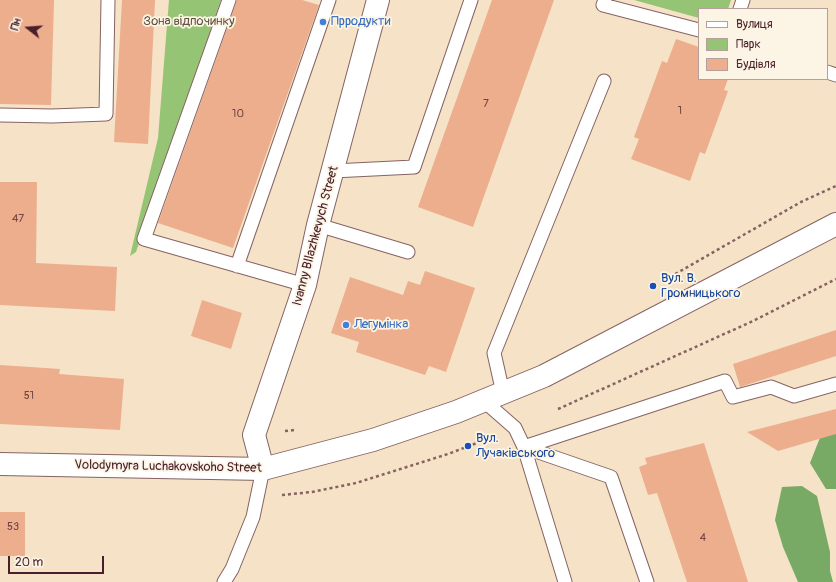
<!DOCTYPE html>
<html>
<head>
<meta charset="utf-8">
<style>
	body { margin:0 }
	#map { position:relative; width:836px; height:582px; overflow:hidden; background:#f5e2c7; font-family:Pangolin,sans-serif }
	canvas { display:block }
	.legend { position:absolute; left:698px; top:8px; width:130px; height:72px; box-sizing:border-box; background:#fcf5e5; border:1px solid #b59f9b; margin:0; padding:5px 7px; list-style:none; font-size:12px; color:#4a1f2b }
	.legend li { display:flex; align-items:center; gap:8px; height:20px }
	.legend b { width:20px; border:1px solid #b59f9b }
	.north { position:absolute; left:8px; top:8px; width:40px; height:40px; -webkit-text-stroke:3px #fcf5e5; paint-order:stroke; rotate:287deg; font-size:11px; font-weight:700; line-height:16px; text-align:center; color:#4a1f2b }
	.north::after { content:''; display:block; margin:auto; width:14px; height:18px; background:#4a1f2b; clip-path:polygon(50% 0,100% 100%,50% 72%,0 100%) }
	.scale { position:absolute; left:8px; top:556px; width:96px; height:18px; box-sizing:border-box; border:2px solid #4a1f2b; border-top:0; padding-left:5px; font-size:12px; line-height:14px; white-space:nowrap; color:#4a1f2b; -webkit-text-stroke:3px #fcf5e5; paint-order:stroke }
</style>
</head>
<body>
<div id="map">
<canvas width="836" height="582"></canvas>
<ul class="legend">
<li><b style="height:5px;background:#fff"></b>Вулиця</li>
<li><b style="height:11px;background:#95c574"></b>Парк</li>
<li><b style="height:11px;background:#ecae8c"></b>Будівля</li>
</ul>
<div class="north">Пн</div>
<div class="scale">20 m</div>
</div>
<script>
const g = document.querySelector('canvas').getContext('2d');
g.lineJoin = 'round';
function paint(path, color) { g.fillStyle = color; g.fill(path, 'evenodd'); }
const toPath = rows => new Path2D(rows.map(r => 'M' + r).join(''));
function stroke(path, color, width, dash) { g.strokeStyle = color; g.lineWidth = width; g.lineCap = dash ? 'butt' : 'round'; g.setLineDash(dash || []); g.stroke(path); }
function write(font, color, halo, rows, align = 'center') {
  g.font = font + ' Pangolin,sans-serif'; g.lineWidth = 3.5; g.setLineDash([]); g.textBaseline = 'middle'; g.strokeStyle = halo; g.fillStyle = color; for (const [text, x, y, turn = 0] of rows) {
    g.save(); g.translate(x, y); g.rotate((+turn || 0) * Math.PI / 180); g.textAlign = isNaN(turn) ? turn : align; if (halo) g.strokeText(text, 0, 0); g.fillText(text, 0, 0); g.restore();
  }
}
paint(toPath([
	[169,0,221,0,136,252,130,256,158,138],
	[634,0,731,0,728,9,699,9,699,18]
]), '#95c574');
paint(toPath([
	[836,419,836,489,826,489,810,463,823,430],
	[802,486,817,496,830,552,830,571,833,582,798,582,783,547,775,520,782,487]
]), '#78aa66');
paint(toPath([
	[0,0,54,0,51,105,0,104],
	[122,0,155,0,148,144,114,142],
	[237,0,302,0,319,5,233,248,158,223],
	[492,0,554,0,473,227,418,207],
	[676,39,699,47,699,79,728,79,724,90,728,91,705,154,700,152,690,181,631,159,639,139,634,137,662,61,667,63],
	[0,182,37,182,36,263,117,267,115,311,0,305],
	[425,271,475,288,446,372,429,366,425,375,356,352,359,342,331,333,350,277,403,295,408,281,420,285],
	[202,300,242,313,231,349,191,336],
	[836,330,836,356,740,387,733,364],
	[0,365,60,369,59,374,124,379,120,430,0,424],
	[836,409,836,434,778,451,747,432],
	[704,443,748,582,687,582,657,493,648,495,639,467,647,464,645,458],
	[0,512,25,512,25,556,0,556]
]), '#ecae8c');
const lane = toPath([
	[229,0,144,239,305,285],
	[605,0,603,5,699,30],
	[740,9,743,0],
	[827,72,836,75],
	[0,115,52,116,106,114,108,0],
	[333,171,414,167,471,0],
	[318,225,408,252],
	[237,266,329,0],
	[503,393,494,353,604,81],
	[483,400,515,428,524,447,565,582],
	[524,447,725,381,733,397,771,387,794,396,836,384],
	[524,447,611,477,647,582],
	[224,582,232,569,253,517,263,469]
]);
const street = toPath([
	[263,469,254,435,305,285,318,225,378,0]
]);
const secondary = toPath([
	[0,464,263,469,373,440,456,412,544,376,836,224]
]);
stroke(lane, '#866362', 15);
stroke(street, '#866362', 24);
stroke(secondary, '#866362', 24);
stroke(toPath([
	[670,277,801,202,836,186],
	[558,409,753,321,836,279],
	[285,431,295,430],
	[282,495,312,492,356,483,448,454,490,438]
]), '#866362', 2.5, [3, 3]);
stroke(lane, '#fff', 13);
stroke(street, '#fff', 22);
stroke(secondary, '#fff', 22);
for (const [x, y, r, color] of [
	[323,22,4,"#3f7fe0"],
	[653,286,4,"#1a4fb4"],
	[346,325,4,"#3f7fe0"],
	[468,446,4,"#1a4fb4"]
]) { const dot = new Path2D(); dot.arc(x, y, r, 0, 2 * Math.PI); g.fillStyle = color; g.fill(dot); stroke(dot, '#fcf5e5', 1.5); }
write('11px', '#724343', null, [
	["7",486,104],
	["1",680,111],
	["10",238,114],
	["47",18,219],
	["51",29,396],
	["53",13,527],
	["4",703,538]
]);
write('13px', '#605141', '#fcf5e5', [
	["Зона відпочинку",189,22]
]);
write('13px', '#366cbe', '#fcf5e5', [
	["Прродукти",331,22],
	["Легумінка",354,325]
], 'left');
write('13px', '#4a1f2b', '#fcf5e5', [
	["Ivanny Bllazhkevych Street",316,236,-75],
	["Volodymyra Luchakovskoho Street",168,467,1]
]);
write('13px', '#164399', '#fcf5e5', [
	["Вул. В.",661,279],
	["Громницького",661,294],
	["Вул.",476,439],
	["Лучаківського",476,454]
], 'left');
</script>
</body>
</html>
